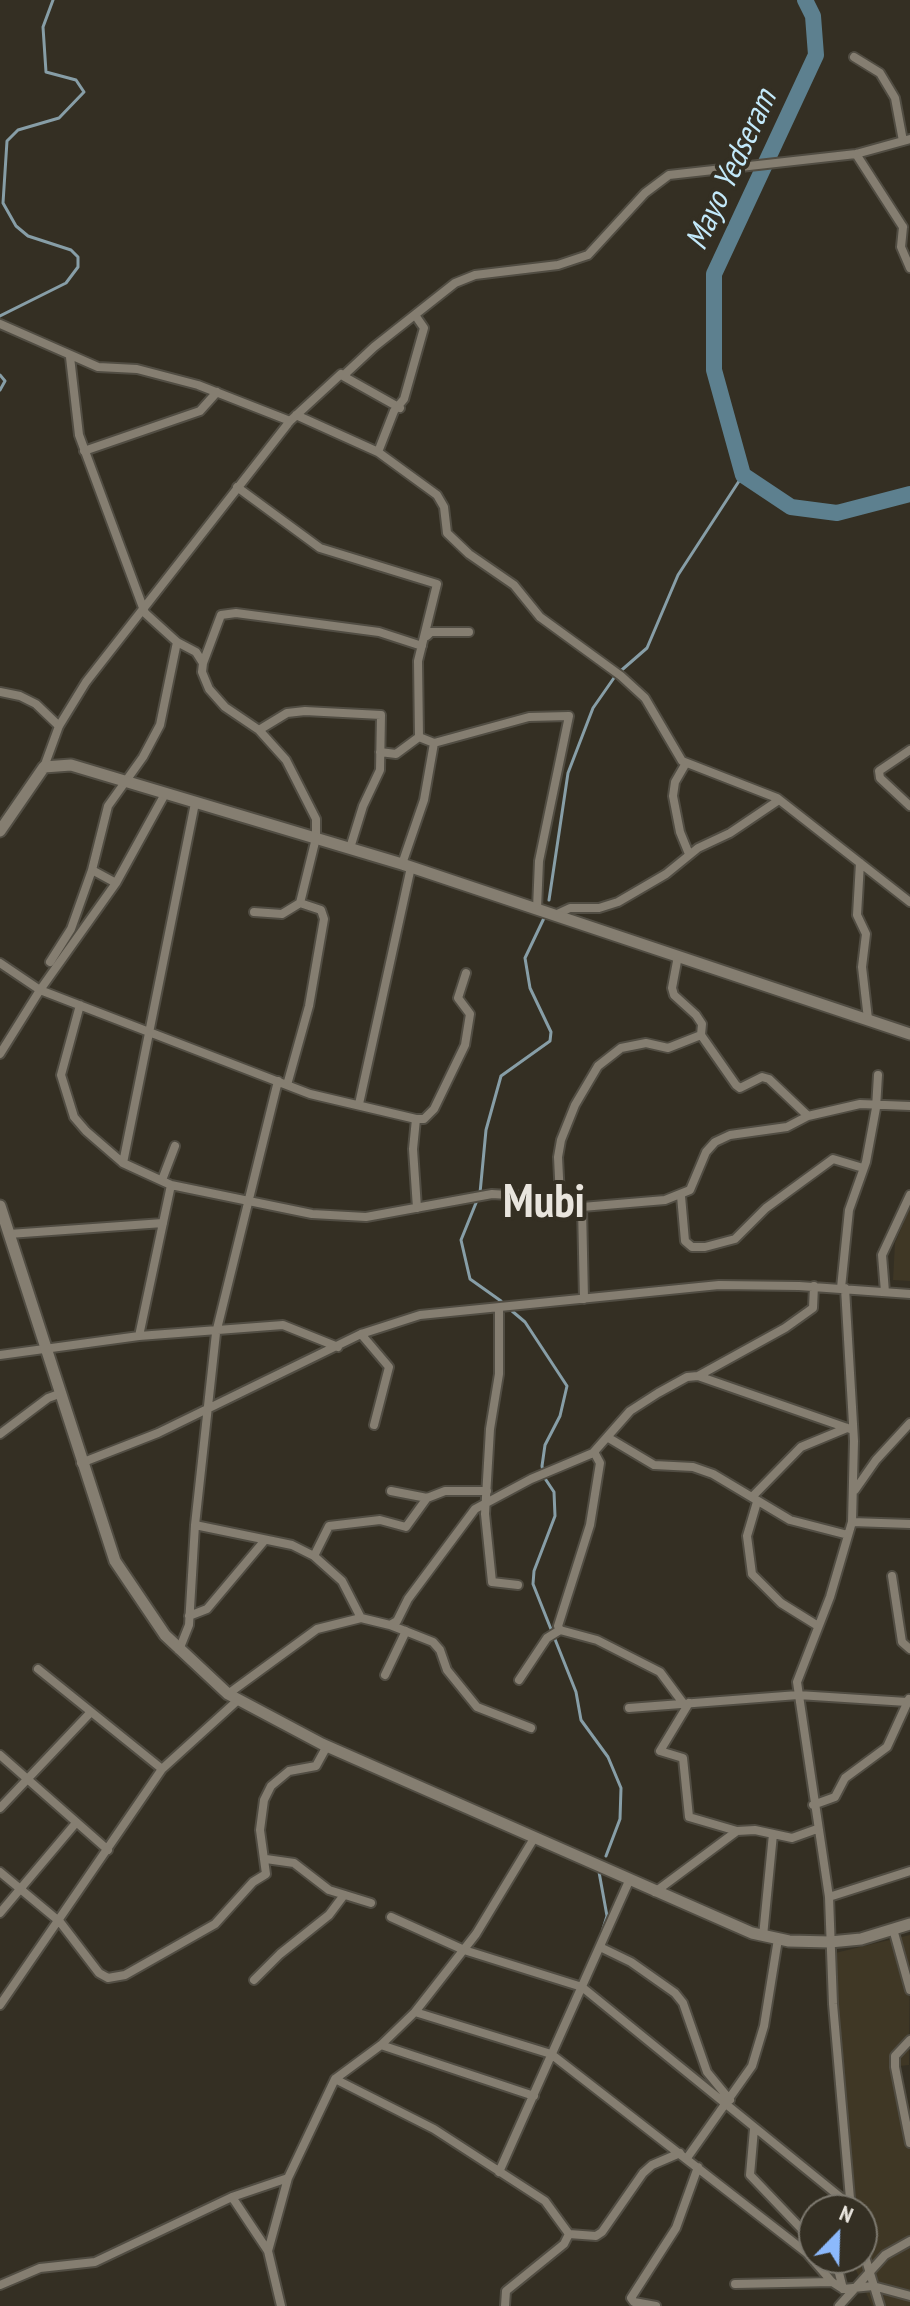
<!DOCTYPE html>
<html>
<head>
<meta charset="utf-8">
<style>
	body { margin:0 }
	#map { position:relative; width:910px; height:2306px; overflow:hidden; background:#342f23; font-family:"PT Sans Narrow",sans-serif }
	canvas { display:block }
	.north { position:absolute; left:798px; top:2194px; width:80px; height:80px; box-sizing:border-box; background:#342f23; border:2px solid #7c786e; border-radius:50%; rotate:23deg; font-size:22px; font-weight:700; line-height:32px; text-align:center; color:#e9e5de }
	.north::after { content:''; display:block; margin:auto; width:28px; height:36px; background:#8cb9fc; clip-path:polygon(50% 0,100% 100%,50% 72%,0 100%) }
</style>
</head>
<body>
<div id="map">
<canvas width="910" height="2306"></canvas>
<div class="north">N</div>
</div>
<script>
const g = document.querySelector('canvas').getContext('2d');
g.lineJoin = 'round';
function paint(path, color) { g.fillStyle = color; g.fill(path, 'evenodd'); }
const toPath = rows => new Path2D(rows.map(r => 'M' + r).join(''));
function stroke(path, color, width, dash) { g.strokeStyle = color; g.lineWidth = width; g.lineCap = dash ? 'butt' : 'round'; g.setLineDash(dash || []); g.stroke(path); }
function write(font, color, halo, rows, align = 'center') {
  g.font = font + ' "PT Sans Narrow",sans-serif'; g.lineWidth = 8; g.setLineDash([]); g.textBaseline = 'middle'; g.strokeStyle = halo; g.fillStyle = color; for (const [text, x, y, turn = 0] of rows) {
    g.save(); g.translate(x, y); g.rotate((+turn || 0) * Math.PI / 180); g.textAlign = isNaN(turn) ? turn : align; if (halo) g.strokeText(text, 0, 0); g.fillText(text, 0, 0); g.restore();
  }
}
paint(toPath([
	[910,1208,910,1281,893,1280,895,1243],
	[910,1935,909,2065,900,2066,910,2110,910,2306,872,2306,851,2259,862,2258,862,2210,848,2210,831,1954]
]), '#3f3725');
stroke(toPath([
	[0,316,66,283,78,267,78,257,71,250,28,236,16,226,3,203,7,141,18,130,59,118,84,92,76,80,46,72,43,27,53,0],
	[0,375,5,381,0,390],
	[549,900,568,773,593,708,616,675,647,648,678,575,743,475],
	[501,1301,470,1279,461,1240,480,1193,486,1130,501,1076,550,1041,551,1032,530,988,525,958,545,916],
	[512,1311,525,1322,567,1386,560,1416,545,1445,542,1466,544,1477,554,1492,555,1516,534,1571,533,1584,576,1692,581,1720,608,1757,621,1788,620,1819,606,1856],
	[599,1872,607,1916,601,1935]
]), '#879ea7', 3);
stroke(toPath([
	[805,0,813,16,816,55,714,274,714,370,743,475,791,507,837,513,910,494]
]), '#5d808f', 16);
const street = toPath([
	[854,57,880,73,895,98,903,141],
	[856,154,903,227],
	[903,227,901,247,910,268],
	[0,324,98,367,137,369,198,385,290,421],
	[70,357,79,435,145,613,177,642,196,652,203,663],
	[343,376,400,408],
	[296,415,378,452,437,495,444,507,447,533,469,554,514,585,540,617,621,676,645,698,682,761,777,798,910,902],
	[84,451,200,411,217,392],
	[378,452,394,411,404,399,424,328,415,315],
	[237,487,320,548,437,584,418,661,419,737,396,754,380,752],
	[427,636,431,632,469,632],
	[0,692,20,696,36,704,59,726],
	[259,730,287,713,305,711,381,715,380,770,363,806,350,848],
	[419,737,434,743,529,717,569,716,539,861,537,909],
	[910,750,879,771,880,778,910,806],
	[686,763,675,782,673,796,680,832,689,854],
	[44,767,59,726,86,682,290,421,341,374,343,376,374,347,455,283,475,275,558,265,588,255,645,193,669,175,856,154,910,139],
	[860,863,857,915,866,934,862,967,868,1019],
	[402,864,424,800,434,743],
	[92,870,116,883],
	[254,912,282,914,300,903,316,838,316,819,286,760,259,730,225,707,209,689,202,672,203,663,221,615,236,613,379,632,422,646],
	[555,915,570,908,599,908,618,902,666,874,698,848,730,833,779,800],
	[678,956,672,988,674,995,696,1015,702,1024,701,1035,736,1085,740,1088,762,1077,769,1079,808,1116],
	[50,962,71,929,92,870,108,806,143,757,160,725,177,642],
	[0,963,40,990,310,1094,416,1119,424,1119,434,1109,465,1045,470,1014,458,998,466,973],
	[80,1005,61,1075,74,1117,86,1131,123,1163,171,1185,312,1214,366,1217,492,1194,572,1199,582,1207,665,1200,690,1190,706,1152,715,1142,730,1135,787,1127,808,1116,860,1104,910,1106],
	[0,1054,40,990,116,883,165,794],
	[287,1085,309,1006,324,919,321,910,300,903],
	[359,1104,411,867],
	[416,1119,413,1149,417,1208],
	[123,1163,195,803],
	[162,1180,175,1146],
	[681,1196,685,1241,692,1247,705,1247,735,1239,766,1208,833,1159,863,1168],
	[560,1198,558,1157,561,1140,575,1105,598,1066,621,1048,646,1043,668,1048,701,1035],
	[582,1207,584,1299],
	[9,1234,163,1223],
	[841,1288,849,1210,866,1162,876,1108,878,1075],
	[845,1288,854,1441,852,1522,830,1597,797,1682,829,1897,833,2004,851,2210],
	[885,1292,882,1255,910,1195],
	[499,1309,499,1374,490,1429,485,1514,492,1582,518,1585],
	[361,1334,389,1367,374,1425],
	[139,1336,171,1185],
	[0,1355,139,1336,283,1325,338,1347],
	[698,1376,853,1430],
	[0,1434,48,1398,59,1394],
	[607,1437,654,1465,693,1467,713,1474,790,1520,848,1535],
	[594,1452,600,1463,590,1525,558,1626,560,1630,597,1640,660,1672,683,1703],
	[81,1463,158,1433,361,1334,420,1315,719,1285,799,1286,910,1294],
	[855,1490,876,1460,910,1423],
	[391,1491,427,1498,445,1491,487,1491],
	[752,1497,801,1447,847,1428],
	[757,1502,747,1536,752,1574,781,1603,818,1626],
	[852,1522,910,1524],
	[195,1525,292,1545,314,1556,342,1581,361,1618],
	[314,1556,329,1526,380,1520,406,1527,427,1498],
	[892,1576,902,1642,910,1649],
	[189,1616,207,1609,265,1540],
	[390,1625,433,1642,440,1650,447,1670,477,1707,531,1728],
	[179,1650,189,1625,195,1525,216,1333,278,1081],
	[38,1669,162,1769],
	[385,1675,406,1631],
	[519,1680,547,1638,560,1630],
	[228,1694,317,1629,361,1618,390,1625,397,1621,408,1599,475,1509,531,1479,593,1453,630,1411,658,1393,687,1377,698,1376,785,1328,813,1308,814,1286],
	[689,1703,660,1751,683,1758,689,1817,737,1831],
	[629,1708,798,1695,907,1702],
	[0,1755,108,1850],
	[813,1805,835,1797,845,1778,887,1747,909,1699],
	[0,1808,90,1713],
	[266,1859,294,1863,329,1890,371,1903],
	[0,1872,60,1922,99,1973,108,1978,125,1975,215,1924,253,1882,266,1874,260,1830,264,1800,271,1786,289,1771,316,1766,327,1746],
	[655,1892,737,1831,755,1830,792,1838,817,1829],
	[829,1897,910,1871],
	[0,1913,75,1824],
	[391,1917,464,1950,582,1987,850,2205],
	[893,1929,910,1990],
	[763,1936,773,1834],
	[600,1947,631,1962,675,1993,683,2003,707,2072,730,2100],
	[254,1980,280,1954,329,1915,344,1895],
	[0,2005,162,1769,238,1700],
	[415,2012,551,2054,807,2253,832,2282,843,2289,873,2286,910,2296],
	[910,2040,895,2056,895,2067,910,2143],
	[381,2045,534,2096],
	[335,2079,434,2129,545,2201,569,2234],
	[754,2129,750,2175,814,2242],
	[687,2158,752,2066,764,2026,778,1939],
	[499,2172,629,1881],
	[232,2197,268,2251,281,2306],
	[569,2234,596,2236,602,2232,643,2173,652,2165,680,2153],
	[862,2247,880,2306],
	[268,2251,288,2178,335,2079,381,2045,415,2012,476,1934,533,1840],
	[829,2258,838,2269,843,2289],
	[735,2284,832,2282],
	[0,2285,40,2268,95,2262,232,2197,288,2178],
	[505,2306,506,2291,564,2244,569,2234],
	[656,2306,634,2302,631,2298,676,2228,698,2167],
	[839,2306,885,2255,910,2241]
]);
const secondary = toPath([
	[0,831,44,767,71,765,402,864,910,1034],
	[0,1206,115,1561,165,1635,228,1694,322,1744,752,1933,789,1941,830,1942,861,1939,910,1924]
]);
stroke(street, '#514d43', 12);
stroke(secondary, '#514d43', 15);
stroke(street, '#857e71', 8);
stroke(secondary, '#857e71', 11);
write('italic 32px', '#c3e9fa', '#342f23', [
	["Mayo Yedseram",732,170,-65]
]);
write('bold 46px', '#e9e5de', '#342f23', [
	["Mubi",544,1204]
]);
</script>
</body>
</html>
